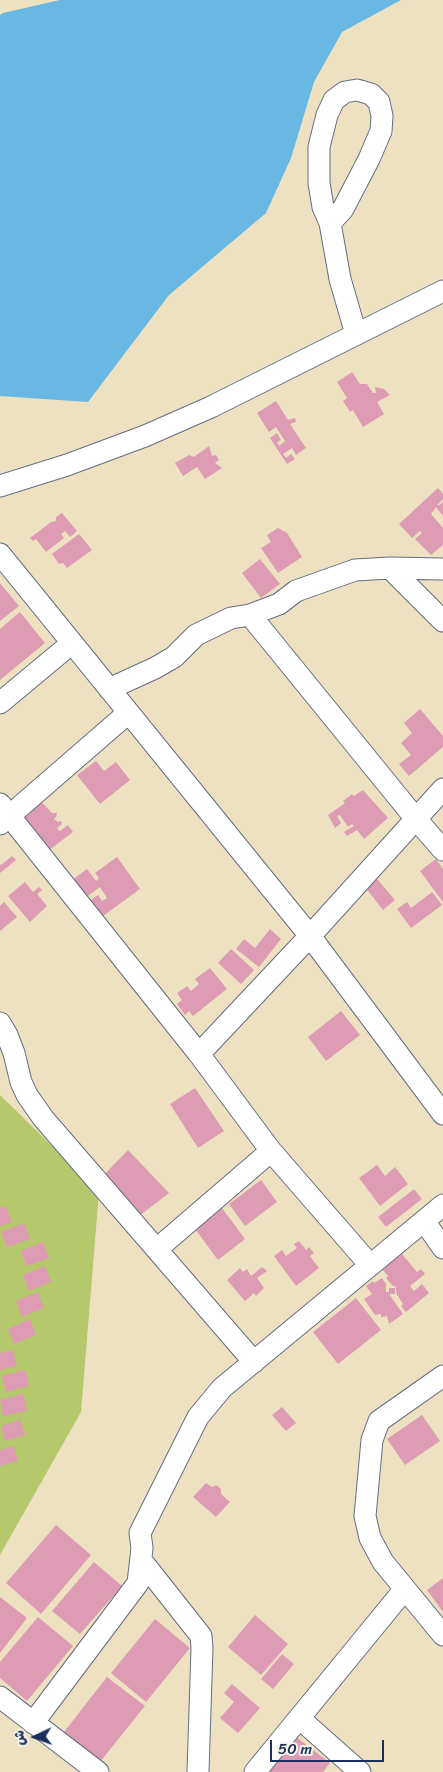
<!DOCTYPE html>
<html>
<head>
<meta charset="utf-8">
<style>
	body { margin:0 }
	#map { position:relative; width:443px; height:1772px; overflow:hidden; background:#ede1c2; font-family:Sriracha,"Playpen Sans Arabic",sans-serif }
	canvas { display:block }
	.north { position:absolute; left:10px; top:1712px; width:50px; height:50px; -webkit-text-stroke:4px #f7f3e8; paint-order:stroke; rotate:267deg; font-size:14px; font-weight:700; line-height:20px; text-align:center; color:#1b2f5e }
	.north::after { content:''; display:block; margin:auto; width:18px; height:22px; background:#1b2f5e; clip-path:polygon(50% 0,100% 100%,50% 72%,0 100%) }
	.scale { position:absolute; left:270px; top:1740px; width:114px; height:22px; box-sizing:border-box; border:2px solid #1b2f5e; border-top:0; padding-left:6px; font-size:15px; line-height:18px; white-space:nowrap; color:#1b2f5e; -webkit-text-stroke:4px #f7f3e8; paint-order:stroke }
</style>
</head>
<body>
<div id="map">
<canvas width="443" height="1772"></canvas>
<div class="north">ش</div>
<div class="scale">50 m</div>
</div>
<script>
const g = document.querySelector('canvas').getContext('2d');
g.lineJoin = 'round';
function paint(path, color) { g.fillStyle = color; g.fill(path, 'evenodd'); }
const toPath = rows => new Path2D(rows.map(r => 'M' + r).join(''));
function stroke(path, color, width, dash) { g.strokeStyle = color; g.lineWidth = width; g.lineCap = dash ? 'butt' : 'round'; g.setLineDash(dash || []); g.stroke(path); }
paint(toPath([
	[0,1095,99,1192,81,1412,0,1555]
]), '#b6c86c');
paint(toPath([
	[60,0,401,0,342,32,314,82,291,158,266,213,169,295,88,402,0,396,0,15,3,13]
]), '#68b8e3');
paint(toPath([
	[352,372,360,384,367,384,373,393,376,393,375,387,384,389,390,395,377,402,384,414,363,427,353,410,350,412,343,401,347,398,337,382],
	[276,401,288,420,295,418,296,422,290,424,306,448,296,455,292,448,283,454,286,458,291,454,295,459,287,464,270,438,277,433,281,440,277,442,279,446,285,441,276,427,269,432,257,413],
	[209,446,212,456,216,455,219,460,215,463,222,468,205,479,197,467,183,476,175,463,189,455,194,457],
	[438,488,443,494,443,499,437,505,439,505,443,502,443,516,436,507,431,514,443,528,443,545,431,555,415,539,422,533,420,531,412,538,399,524],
	[62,513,77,531,70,537,65,531,61,534,64,538,46,552,36,539,33,541,30,538,51,522,56,521,56,517],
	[278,528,287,533,302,557,278,573,261,548,271,542,267,535],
	[79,534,92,550,67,568,63,563,59,564,52,554],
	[260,559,280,584,261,598,242,573],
	[0,583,19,606,0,621],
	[20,612,45,643,0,680,0,629],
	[420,709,443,736,443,747,409,776,399,764,411,755,401,743,412,733,404,723],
	[96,761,104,771,116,762,130,780,100,804,77,775],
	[363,790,388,818,364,839,357,830,347,836,344,832,354,826,352,824,348,827,340,815,337,816,341,823,335,828,328,815,345,803,343,801,352,794,354,796],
	[37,797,52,813,57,813,56,817,54,819,58,822,61,821,62,824,57,828,60,831,68,825,73,832,44,854,14,815],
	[12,856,16,860,0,873,0,864,1,865],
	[117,857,140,889,99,919,87,903,98,895,102,901,107,898,100,887,81,901,68,883,87,869,96,881,99,878,95,873],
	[436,859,443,869,443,902,420,871],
	[372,873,395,900,383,910,361,882],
	[25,882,33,892,39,887,42,890,37,894,47,906,30,922,8,896],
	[432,892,442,905,411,928,397,909,407,902,411,908],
	[4,902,17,917,0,931,0,906],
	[270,929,281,939,259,967,236,949,244,939,255,948],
	[231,949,254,970,241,984,218,963],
	[210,968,227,989,193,1016,189,1011,185,1015,177,1004,182,1000,177,993,187,986,191,991,199,984,195,979],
	[341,1011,360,1035,326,1061,308,1037],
	[195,1088,224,1131,198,1148,170,1104],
	[128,1150,169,1193,134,1220,101,1178],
	[377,1165,385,1176,395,1167,408,1184,380,1206,359,1178],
	[261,1180,277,1202,245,1226,229,1204],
	[414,1189,422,1199,386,1227,378,1217],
	[6,1206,12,1222,0,1226,0,1208],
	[222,1208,245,1239,218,1260,195,1229],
	[24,1223,30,1239,7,1247,1,1232],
	[299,1241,306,1250,309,1247,314,1253,310,1256,319,1268,296,1286,274,1256,282,1250,286,1256,297,1248,294,1244],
	[43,1242,49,1258,27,1266,21,1251],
	[402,1254,417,1272,421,1269,425,1274,410,1286,414,1291,422,1284,429,1293,406,1312,401,1306,403,1304,397,1295,395,1284,395,1287,392,1285,386,1278,388,1276,382,1269],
	[45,1266,51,1282,29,1291,23,1275],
	[262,1267,267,1271,257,1278,264,1288,256,1296,254,1293,245,1301,227,1280,240,1268,243,1272,247,1269,251,1276],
	[382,1278,386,1284,386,1292,389,1292,389,1288,395,1288,395,1294,389,1294,403,1314,389,1324,387,1316,381,1317,381,1314,375,1315,364,1299,372,1294,366,1286,373,1281,374,1283],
	[38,1292,44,1308,22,1317,16,1301],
	[356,1298,381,1330,338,1364,313,1332],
	[30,1319,36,1335,14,1344,8,1329],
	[13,1350,17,1366,0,1370,0,1353],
	[25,1370,29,1386,6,1392,2,1376],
	[23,1394,27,1411,3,1416,0,1400],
	[282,1407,296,1423,286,1431,272,1415],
	[422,1415,440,1441,405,1465,387,1439],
	[21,1420,25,1435,5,1441,1,1426],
	[14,1446,18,1461,0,1466,0,1450],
	[206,1483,212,1487,216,1485,221,1489,221,1494,230,1502,216,1517,193,1497],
	[56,1525,91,1555,41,1614,6,1583],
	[94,1562,122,1586,80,1634,52,1611],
	[443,1578,443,1612,427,1590],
	[0,1597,27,1618,0,1653],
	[255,1615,288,1644,261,1675,228,1647],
	[38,1617,73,1646,27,1701,0,1678,0,1662],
	[155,1619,190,1648,146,1702,111,1673],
	[282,1654,294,1664,273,1689,261,1679],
	[107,1677,145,1706,100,1762,64,1732],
	[232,1684,260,1708,238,1733,220,1718,234,1702,224,1693],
	[295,1736,330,1763,323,1772,268,1772]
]), '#dd9cb4');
const minor = toPath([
	[330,223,343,209,369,159,381,131,382,116,379,102,371,94,357,90,345,92,334,100,327,115,319,147,319,183,323,207,330,223,340,279,356,334],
	[0,486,67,465,145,436,211,407,443,291],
	[0,554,310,936,443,1114],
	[390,568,443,621],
	[250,615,416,819,443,850],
	[109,689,155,668,174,657,196,635,231,618,250,615,279,604,296,591,355,570,390,568,443,569],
	[0,703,72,643],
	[0,804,199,1054,271,1151,370,1265],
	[0,824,128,713],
	[0,1023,7,1035,14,1053,21,1082,27,1095,43,1118,254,1362],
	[199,1054,310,936,443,789],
	[424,1221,443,1248],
	[157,1249,271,1151],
	[443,1376,379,1421,372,1440,365,1516,370,1538,383,1562,443,1635],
	[141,1560,201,1636,202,1648,198,1772],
	[0,1697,98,1772],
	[299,1718,360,1772],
	[33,1723,138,1583,142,1548,140,1533,198,1417,222,1388,443,1205],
	[255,1772,404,1590]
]);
stroke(minor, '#646d81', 23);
stroke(minor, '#fff', 21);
</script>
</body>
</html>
